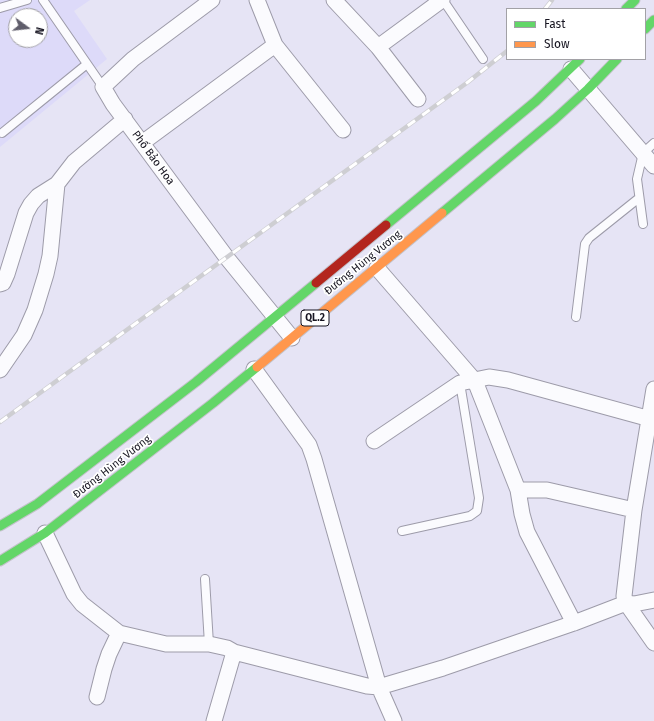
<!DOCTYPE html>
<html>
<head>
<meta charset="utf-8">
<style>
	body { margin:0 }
	#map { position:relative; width:654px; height:721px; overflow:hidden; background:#e6e4f5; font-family:"Fira Sans",sans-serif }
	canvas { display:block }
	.legend { position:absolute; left:506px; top:8px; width:140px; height:52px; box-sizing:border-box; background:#fff; border:1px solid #a2a1a6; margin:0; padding:5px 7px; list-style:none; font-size:12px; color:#171521 }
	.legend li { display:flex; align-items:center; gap:8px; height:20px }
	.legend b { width:20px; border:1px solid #a2a1a6 }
	.north { position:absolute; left:8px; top:8px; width:40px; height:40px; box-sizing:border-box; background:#fff; border:1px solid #a2a1a6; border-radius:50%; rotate:105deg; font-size:11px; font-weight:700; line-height:16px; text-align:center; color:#171521 }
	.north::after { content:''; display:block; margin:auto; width:14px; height:18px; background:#5f5d6b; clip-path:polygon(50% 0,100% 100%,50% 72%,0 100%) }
</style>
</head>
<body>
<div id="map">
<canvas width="654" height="721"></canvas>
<ul class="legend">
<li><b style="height:5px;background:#63d668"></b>Fast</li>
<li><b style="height:5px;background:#ff974d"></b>Slow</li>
</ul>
<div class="north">N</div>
</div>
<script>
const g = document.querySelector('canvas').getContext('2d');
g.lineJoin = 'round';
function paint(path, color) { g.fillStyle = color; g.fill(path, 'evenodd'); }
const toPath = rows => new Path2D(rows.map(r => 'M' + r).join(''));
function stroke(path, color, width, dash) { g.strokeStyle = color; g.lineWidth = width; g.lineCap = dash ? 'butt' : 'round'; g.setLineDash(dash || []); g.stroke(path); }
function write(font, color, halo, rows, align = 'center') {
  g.font = font + ' "Fira Sans",sans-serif'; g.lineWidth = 3.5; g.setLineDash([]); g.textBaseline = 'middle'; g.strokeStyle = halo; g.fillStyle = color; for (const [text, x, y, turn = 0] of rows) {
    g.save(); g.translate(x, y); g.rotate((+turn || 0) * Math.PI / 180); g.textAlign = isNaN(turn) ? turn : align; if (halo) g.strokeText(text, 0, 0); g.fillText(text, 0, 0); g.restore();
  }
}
paint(toPath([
	[0,0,90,0,74,11,107,59,0,147],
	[16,16,40,16,40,40,16,40]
]), '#dddaf9');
const lane = toPath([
	[43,0,103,87],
	[443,0,483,59],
	[0,8,27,0],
	[2,133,87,64],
	[643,224,637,179,643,153,654,143],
	[576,317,585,244,589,238,639,198],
	[402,531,470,516,477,511,479,498,460,383],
	[205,579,209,644]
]);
const street = toPath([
	[212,0,133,59,103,87,113,104,227,258,292,338],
	[257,0,275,45,343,130],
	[334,0,378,47,418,99],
	[378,47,442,0],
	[571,69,654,166],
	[142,143,275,45],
	[377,268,475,381,518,490,522,514,527,532,574,623],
	[0,284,3,283,7,274,26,213,31,204,38,196,57,184],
	[254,369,309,445,314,459,379,687,394,721],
	[0,370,24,335,35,310,46,274,50,256,57,184,74,162,125,119],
	[654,389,634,510,624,596,626,603,654,643],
	[374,441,460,383,489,377,508,380,654,420],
	[518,490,547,490,634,510],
	[45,533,74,594,82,604,119,633,166,644,209,644,227,648,234,652,367,686,379,687,443,668,574,623,626,603,634,604,654,600],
	[97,697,104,669,109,654,119,633],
	[214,721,234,652]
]);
const fast = toPath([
	[626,9,635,0],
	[645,29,654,20],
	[442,213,555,119,588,89,617,59],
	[386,225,536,101,580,59],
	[0,526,37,504,196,382,316,283],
	[0,561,45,533,213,403,257,367]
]);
const slow = toPath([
	[257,367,442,213]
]);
const jam = toPath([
	[316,283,386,225]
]);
stroke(lane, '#9d9ba9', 10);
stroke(street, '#9d9ba9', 17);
stroke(fast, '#c3c2ca', 11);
stroke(slow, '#c3c2ca', 11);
stroke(jam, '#c3c2ca', 11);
stroke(lane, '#fbfbfe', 8);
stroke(street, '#fbfbfe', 15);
stroke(fast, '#63d668', 9);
stroke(slow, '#ff974d', 9);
stroke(jam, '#b3261e', 9);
const rail = toPath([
	[545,9,552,0],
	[0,422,468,82,507,51]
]);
stroke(rail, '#ceced2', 4.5);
stroke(rail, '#fff', 3, [9]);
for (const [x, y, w] of [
	[315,318,28]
]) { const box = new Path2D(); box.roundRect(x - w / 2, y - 8, w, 16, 3); g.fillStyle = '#fff'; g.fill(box); stroke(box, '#171521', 1); }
write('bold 10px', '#171521', null, [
	["QL.2",315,318]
]);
write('11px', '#171521', '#fff', [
	["Phố Bảo Hoa",153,158,54],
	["Đường Hùng Vương",363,263,-39],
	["Đường Hùng Vương",112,467,-38]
]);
</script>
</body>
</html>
